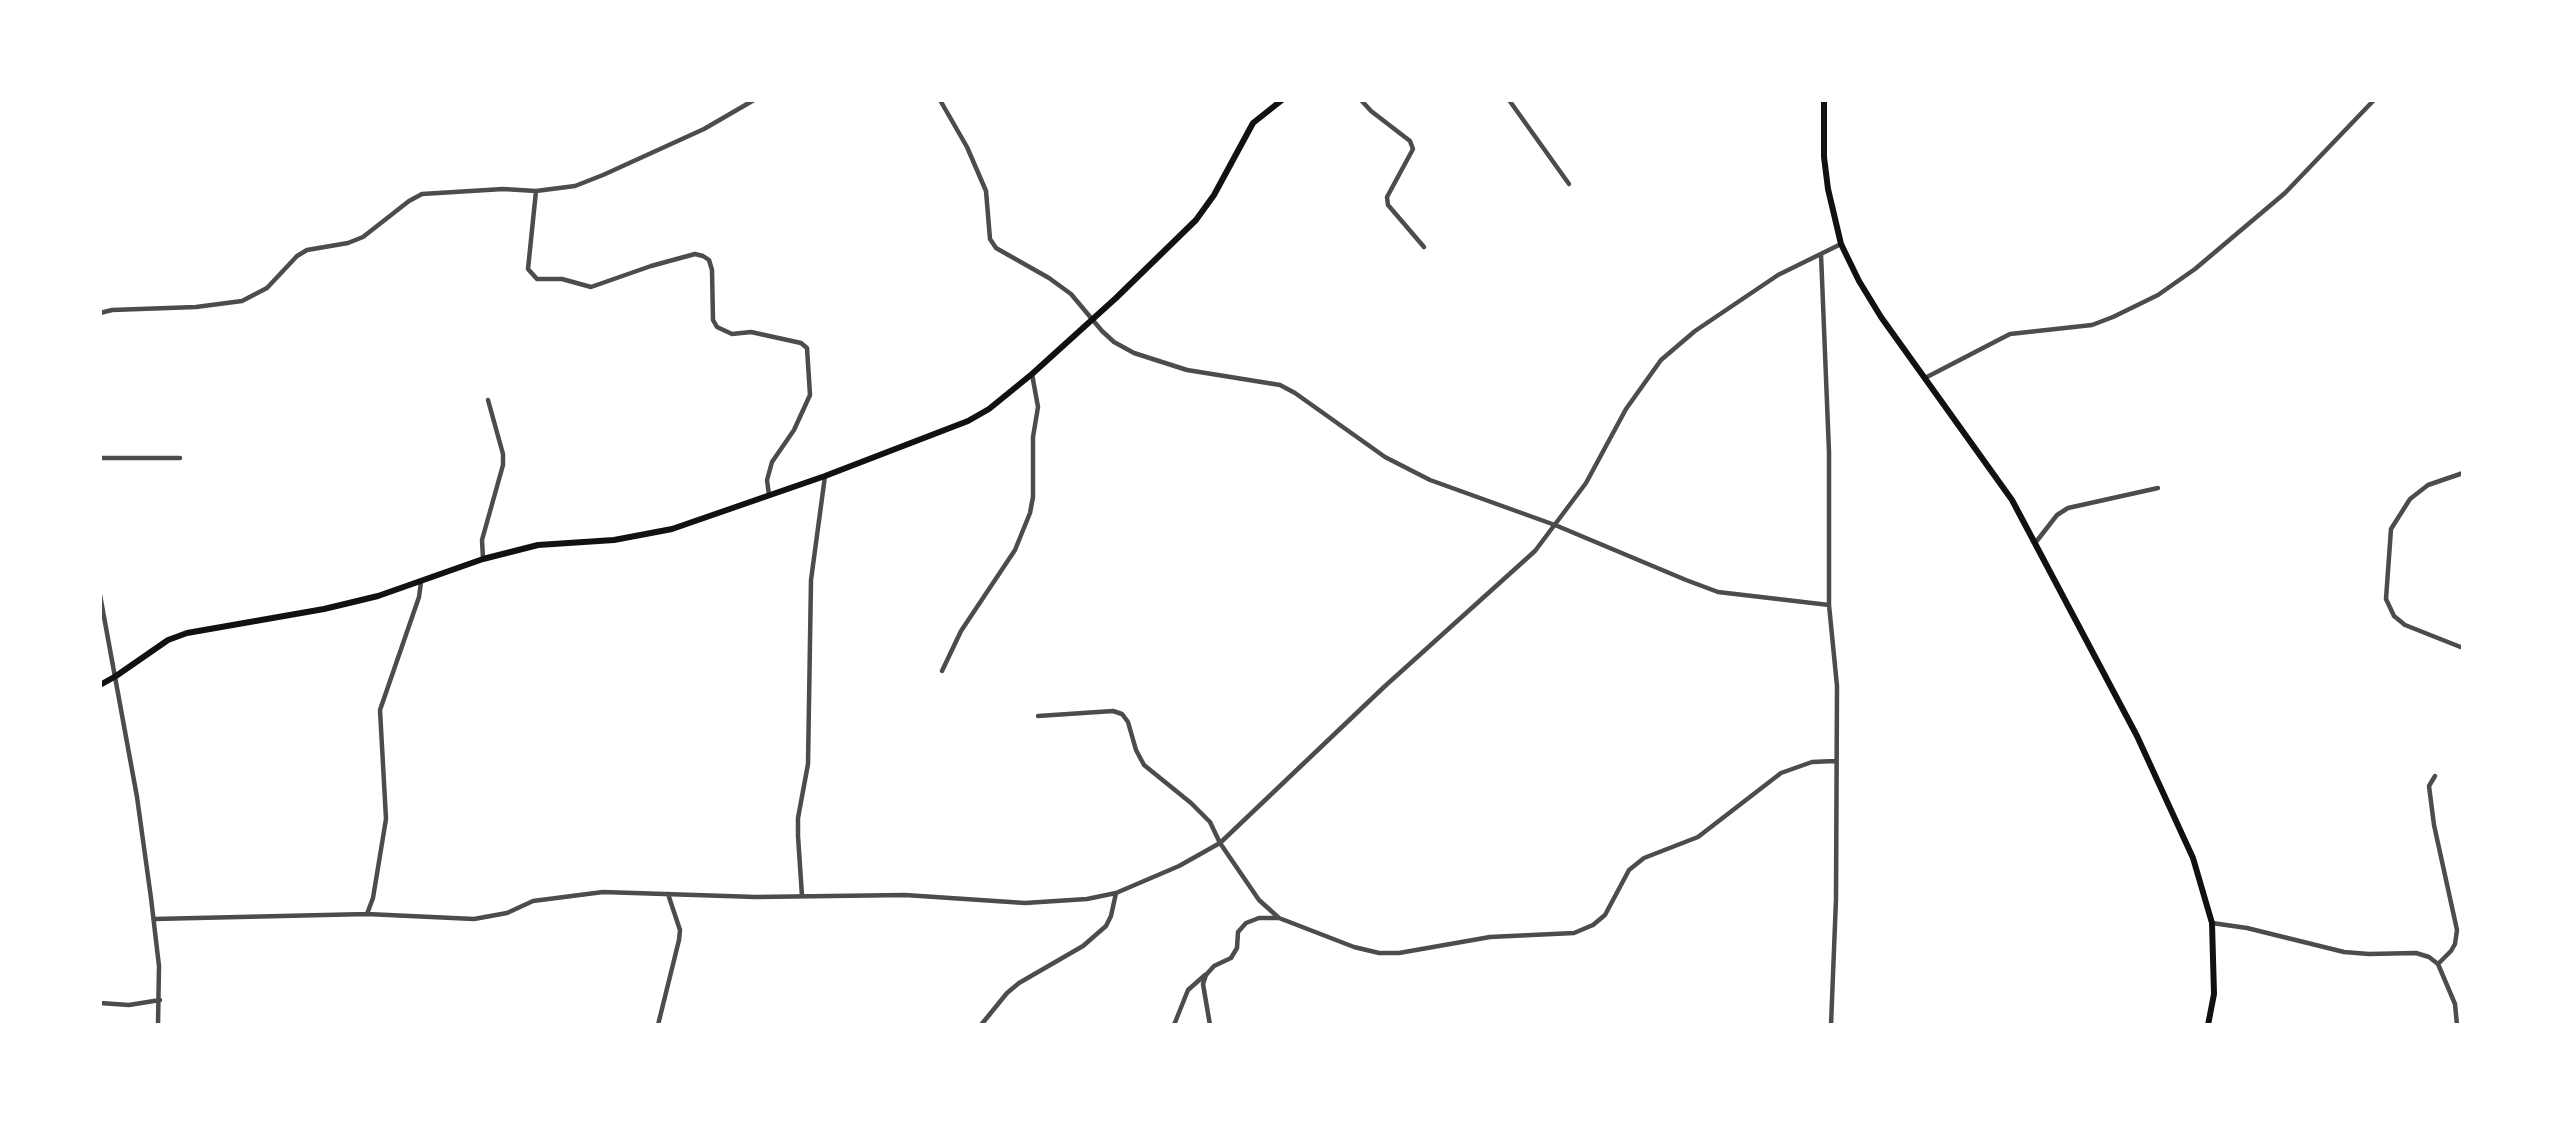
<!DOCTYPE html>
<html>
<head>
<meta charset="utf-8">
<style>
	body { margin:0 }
	#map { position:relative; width:2563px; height:1125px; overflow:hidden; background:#fff; font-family:Figtree,sans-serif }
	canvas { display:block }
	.frame { position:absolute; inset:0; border:102px solid #fff; pointer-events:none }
</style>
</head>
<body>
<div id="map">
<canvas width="2563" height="1125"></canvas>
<div class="frame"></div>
</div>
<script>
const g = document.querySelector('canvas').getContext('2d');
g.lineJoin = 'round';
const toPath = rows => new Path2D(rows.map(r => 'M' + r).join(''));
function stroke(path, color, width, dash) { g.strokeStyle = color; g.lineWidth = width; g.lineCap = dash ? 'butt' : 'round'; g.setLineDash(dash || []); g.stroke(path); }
stroke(toPath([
	[940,100,967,147,986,191,990,239,996,248,1049,278,1071,294,1102,331,1114,342,1134,353,1187,370,1280,385,1295,393,1385,457,1430,480,1555,525,1686,580,1718,592,1829,605],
	[1361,100,1371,111,1410,141,1413,149,1387,197,1388,205,1424,247],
	[1509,100,1569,184],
	[536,191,528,269,537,279,562,279,591,287,651,266,695,254,703,256,709,260,712,270,713,320,717,327,732,334,751,332,801,343,807,348,810,395,794,430,772,462,767,480,769,495],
	[1821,254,1829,452,1829,605,1837,686,1836,899,1831,1025],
	[100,313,112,310,196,307,242,301,267,288,297,256,307,250,348,243,363,237,409,201,422,194,503,189,536,191,575,186,603,175,704,129,754,100],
	[1925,378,2010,334,2092,325,2113,317,2158,295,2195,269,2285,193,2374,100],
	[100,458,180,458],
	[2463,473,2428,485,2410,499,2391,529,2386,599,2394,616,2405,625,2463,648],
	[2036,542,2057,515,2068,508,2158,488],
	[483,559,482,540,503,465,503,454,488,400],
	[100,595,137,797,151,898,159,966,158,1025],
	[942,671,961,631,1015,550,1030,513,1033,497,1033,437,1038,407,1032,374],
	[1038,716,1113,711,1122,714,1128,722,1136,750,1144,765,1191,803,1210,822,1220,843,1259,900,1279,918,1354,947,1379,953,1399,953,1490,937,1574,933,1593,925,1605,915,1629,870,1644,858,1698,837,1781,773,1812,762,1835,761],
	[2435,776,2429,786,2434,825,2457,930,2455,944,2451,951,2438,964],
	[802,896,798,836,798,818,808,764,811,580,825,476],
	[367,914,373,898,386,819,380,710,419,597,421,582],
	[154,919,367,914,474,919,507,913,533,901,603,892,756,897,905,895,1025,903,1087,899,1116,893,1179,866,1220,843,1384,687,1535,551,1586,483,1626,409,1661,360,1695,331,1778,275,1841,244],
	[2212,923,2247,928,2344,952,2369,954,2416,953,2429,957,2438,964,2455,1004,2457,1025],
	[100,1003,129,1005,160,1000],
	[658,1025,679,940,680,930,668,894],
	[981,1025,1007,993,1019,983,1083,946,1106,926,1111,916,1116,893],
	[1174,1025,1188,990,1205,975],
	[1210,1025,1203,984,1206,975,1214,966,1231,958,1237,948,1238,932,1246,923,1259,918,1278,918]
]), '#4c4c4c', 4.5);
stroke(toPath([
	[1824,100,1824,157,1828,189,1841,244,1859,281,1881,317,2012,500,2137,736,2193,858,2212,923,2214,994,2208,1025],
	[100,685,116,676,168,640,187,633,324,609,378,596,483,559,538,545,614,540,672,529,825,476,968,421,989,409,1032,374,1116,298,1196,220,1214,195,1253,123,1282,100]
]), '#111', 6);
</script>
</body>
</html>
